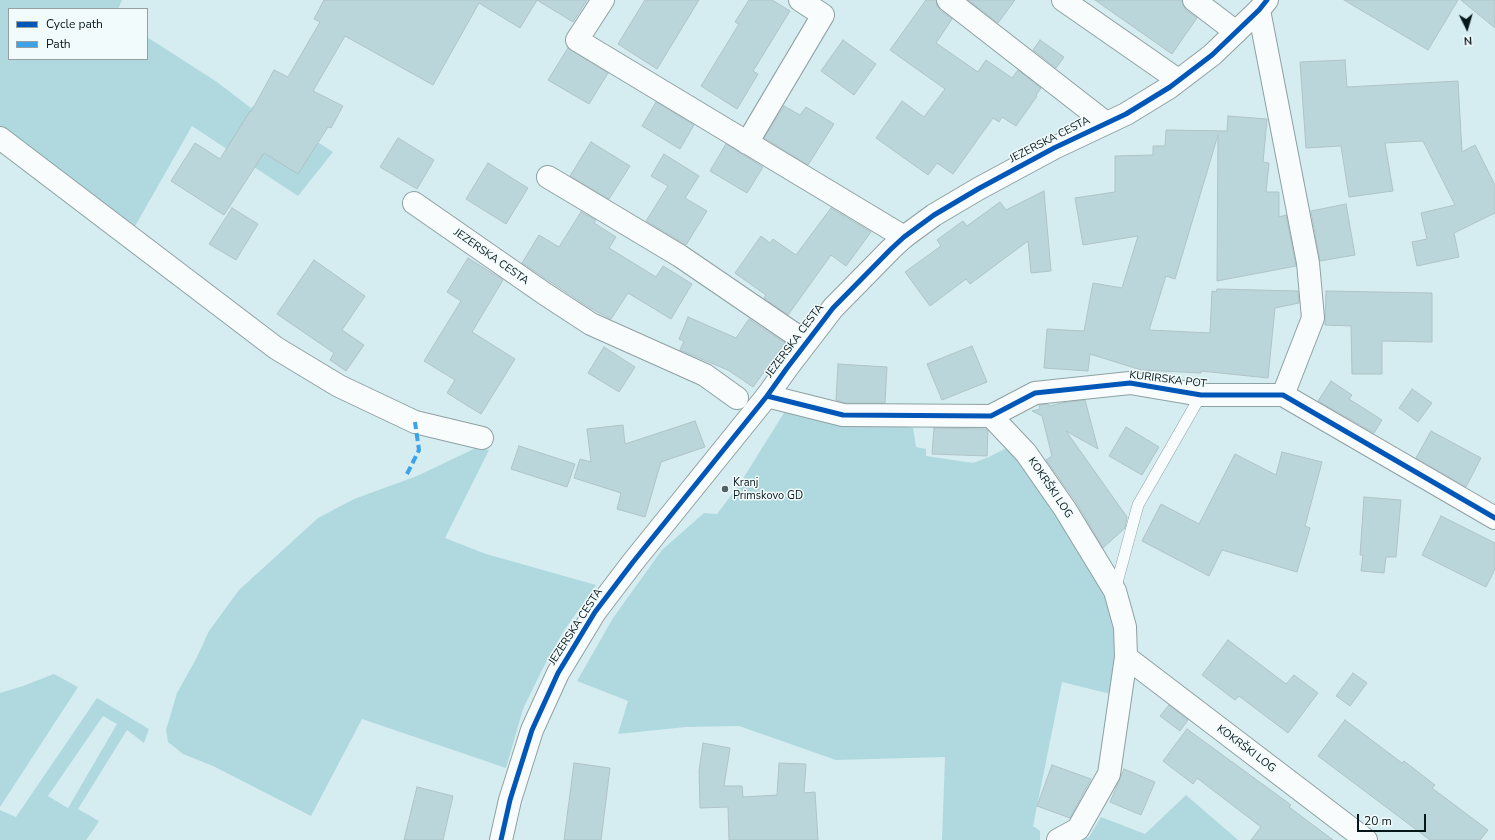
<!DOCTYPE html>
<html>
<head>
<meta charset="utf-8">
<style>
	body { margin:0 }
	#map { position:relative; width:1495px; height:840px; overflow:hidden; background:#d5edf0; font-family:"Nunito Sans",sans-serif }
	canvas { display:block }
	.legend { position:absolute; left:8px; top:8px; width:140px; height:52px; box-sizing:border-box; background:#f2fbfc; border:1px solid #94a0a2; margin:0; padding:5px 7px; list-style:none; font-size:12px; color:#07181b }
	.legend li { display:flex; align-items:center; gap:8px; height:20px }
	.legend b { width:20px; border:1px solid #94a0a2 }
	.north { position:absolute; left:1447px; top:8px; width:40px; height:40px; -webkit-text-stroke:3px #f2fbfc; paint-order:stroke; rotate:175deg; font-size:11px; font-weight:700; line-height:16px; text-align:center; color:#07181b }
	.north::after { content:''; display:block; margin:auto; width:14px; height:18px; background:#07181b; clip-path:polygon(50% 0,100% 100%,50% 72%,0 100%) }
	.scale { position:absolute; left:1357px; top:814px; width:69px; height:18px; box-sizing:border-box; border:2px solid #07181b; border-top:0; padding-left:5px; font-size:12px; line-height:14px; white-space:nowrap; color:#07181b; -webkit-text-stroke:3px #f2fbfc; paint-order:stroke }
</style>
</head>
<body>
<div id="map">
<canvas width="1495" height="840"></canvas>
<ul class="legend">
<li><b style="height:5px;background:#0057b8"></b>Cycle path</li>
<li><b style="height:5px;background:#3ca2ea"></b>Path</li>
</ul>
<div class="north">N</div>
<div class="scale">20 m</div>
</div>
<script>
const g = document.querySelector('canvas').getContext('2d');
g.lineJoin = 'round';
function paint(path, color) { g.fillStyle = color; g.fill(path, 'evenodd'); }
const toPath = rows => new Path2D(rows.map(r => 'M' + r).join(''));
function stroke(path, color, width, dash) { g.strokeStyle = color; g.lineWidth = width; g.lineCap = dash ? 'butt' : 'round'; g.setLineDash(dash || []); g.stroke(path); }
function write(font, color, halo, rows, align = 'center') {
  g.font = font + ' "Nunito Sans",sans-serif'; g.lineWidth = 3; g.setLineDash([]); g.textBaseline = 'middle'; g.strokeStyle = halo; g.fillStyle = color; for (const [text, x, y, turn = 0] of rows) {
    g.save(); g.translate(x, y); g.rotate((+turn || 0) * Math.PI / 180); g.textAlign = isNaN(turn) ? turn : align; if (halo) g.strokeText(text, 0, 0); g.fillText(text, 0, 0); g.restore();
  }
}
paint(toPath([
	[0,0,122,0,118,9,9,9,9,59,147,59,147,37,217,82,251,108,257,103,333,152,298,196,192,126,134,228,0,129],
	[787,408,852,421,913,428,916,447,926,449,926,456,973,463,989,457,1012,445,1108,592,1120,629,1115,695,1062,682,1033,826,1040,831,1040,840,942,840,945,757,836,760,739,726,686,727,618,734,628,701,577,681,613,618,662,550,704,513,717,514,739,485],
	[478,447,489,450,445,538,486,554,596,585,563,632,543,668,523,709,506,768,362,719,311,816,213,766,183,754,168,742,166,730,177,693,196,659,209,631,239,590,318,518,354,499,417,476],
	[54,674,78,687,0,807,0,693,23,686],
	[97,698,149,729,144,743,127,730,78,809,99,821,94,829,86,840,0,840,0,810,16,817],
	[103,716,117,724,68,808,48,796],
	[1186,795,1238,840,1083,840,1089,837,1101,817,1145,834]
]), '#afd9df');
const building = toPath([
	[324,0,537,0,520,28,479,3,433,85,345,36,313,91,343,106,331,128,328,127,298,174,264,153,224,215,171,181,195,143,220,159,250,111,251,112,274,70,288,77,320,22,314,19,324,0],
	[537,0,587,0,573,22,537,0],
	[645,0,699,0,657,69,618,44,645,0],
	[749,0,772,0,790,11,753,71,758,74,737,109,701,86,739,24,735,22,749,0],
	[926,0,936,0,937,5,940,10,952,19,936,43,978,72,986,60,1012,78,1018,70,1041,88,1036,95,1037,96,1016,126,1002,117,999,122,993,118,953,174,937,163,928,175,876,138,902,101,924,117,945,89,890,50,926,0],
	[968,0,1015,0,998,23,968,0],
	[1095,0,1182,0,1183,5,1186,10,1197,18,1172,54,1095,0],
	[1344,0,1458,0,1428,50,1344,0],
	[1461,0,1495,0,1495,28,1461,0],
	[843,40,876,64,854,95,821,71,843,40],
	[1040,40,1064,57,1056,68,1033,50,1040,40],
	[568,48,608,73,589,104,548,80,568,48],
	[1345,60,1347,87,1458,81,1462,152,1475,145,1495,185,1495,213,1454,233,1459,257,1417,266,1412,242,1427,239,1421,213,1455,205,1423,141,1385,143,1393,191,1349,197,1341,146,1306,148,1300,62,1345,60],
	[656,102,694,125,680,149,642,126,656,102],
	[784,106,800,115,806,107,834,124,808,165,764,138,784,106],
	[1228,116,1267,119,1263,162,1269,163,1266,192,1279,192,1279,217,1286,215,1296,266,1217,281,1218,135,1175,279,1166,276,1149,330,1210,333,1212,291,1216,292,1217,289,1298,291,1299,303,1275,308,1268,378,1201,371,1201,373,1141,370,1090,354,1088,371,1044,368,1047,329,1084,331,1093,283,1122,288,1138,236,1083,245,1075,198,1115,192,1115,156,1153,155,1153,146,1165,146,1166,130,1227,131,1228,116],
	[398,138,434,160,417,189,380,167,398,138],
	[591,142,630,166,609,199,570,176,591,142],
	[726,144,763,167,747,193,710,171,726,144],
	[664,154,699,176,685,198,707,211,686,245,646,221,668,186,651,176,664,154],
	[488,163,528,188,506,224,466,199,488,163],
	[1044,191,1051,271,1031,273,1028,241,970,284,966,279,930,306,905,272,941,246,937,240,963,221,967,226,1000,202,1006,210,1044,191],
	[1346,204,1355,255,1320,261,1311,211,1346,204],
	[232,208,258,224,236,260,209,244,232,208],
	[831,208,871,232,846,266,831,255,788,315,764,298,766,295,735,273,761,236,770,243,773,239,796,255,831,208],
	[581,212,596,220,594,223,616,237,609,248,656,277,663,266,692,284,671,319,628,293,611,319,590,308,522,263,539,235,559,247,581,212],
	[468,258,503,280,472,332,515,359,481,414,447,393,455,380,424,361,461,301,447,292,468,258],
	[314,260,365,296,342,330,364,345,346,371,330,360,334,353,277,314,314,260],
	[1326,291,1432,293,1432,342,1382,341,1382,374,1352,374,1351,326,1325,325,1326,291],
	[688,317,736,338,749,319,785,343,753,387,728,370,680,350,684,341,679,339,688,317],
	[972,346,987,382,942,400,927,364,972,346],
	[604,347,635,367,619,392,588,373,604,347],
	[838,364,887,367,885,403,845,403,836,400,838,364],
	[1331,381,1352,395,1349,399,1382,420,1374,433,1318,401,1331,381],
	[1412,389,1432,403,1418,422,1399,408,1412,389],
	[1085,400,1098,449,1066,431,1127,517,1125,528,1103,548,1076,502,1046,460,1052,456,1042,416,1032,411,1040,409,1039,405,1048,404,1049,406,1062,403,1085,400],
	[695,421,705,447,661,462,645,517,617,509,621,493,574,478,580,459,591,462,587,429,623,425,625,444,695,421],
	[1126,427,1159,447,1142,475,1109,456,1126,427],
	[934,428,986,429,988,431,987,456,932,454,934,428],
	[1431,431,1481,458,1466,487,1416,458,1431,431],
	[519,446,575,464,567,487,511,469,519,446],
	[1282,452,1322,462,1305,526,1310,528,1297,572,1222,550,1209,576,1142,541,1161,504,1199,524,1235,454,1276,475,1282,452],
	[1364,497,1401,500,1396,557,1386,557,1384,573,1361,571,1363,555,1360,555,1364,497],
	[1441,516,1495,543,1495,569,1486,587,1422,555,1441,516],
	[1228,640,1286,684,1294,675,1318,693,1288,733,1239,696,1235,700,1202,675,1228,640],
	[1353,673,1367,683,1350,706,1336,696,1353,673],
	[1169,705,1188,720,1180,731,1160,716,1169,705],
	[1345,720,1402,763,1404,761,1435,785,1432,788,1488,830,1480,840,1430,840,1318,756,1345,720],
	[1187,729,1291,805,1289,807,1333,840,1251,840,1261,827,1197,778,1193,784,1163,761,1187,729],
	[703,743,730,748,724,786,742,786,743,797,777,795,779,763,806,764,804,793,815,792,818,840,729,840,728,807,700,808,699,771,703,743],
	[574,763,610,768,601,840,564,840,574,763],
	[1052,765,1091,779,1070,818,1037,806,1052,765],
	[1124,769,1155,782,1141,815,1110,802,1124,769],
	[417,787,453,796,443,840,404,840,417,787]
]);
paint(building, '#bad6da');
stroke(building, '#b0c3c6', 1);
const service = toPath([
	[1115,590,1138,505,1201,395]
]);
const minor = toPath([
	[603,0,577,40,904,237],
	[948,0,1106,123],
	[1063,0,1178,80],
	[1194,0,1236,32],
	[1259,10,1308,263,1313,318,1283,395],
	[0,138,276,348,339,386,415,422,482,438],
	[747,143,823,15,800,0],
	[548,177,680,256,806,342],
	[414,203,545,294,591,324,705,375,737,398],
	[767,396,843,415,991,416,1035,393,1130,383,1201,395,1283,395,1495,518],
	[991,416,1026,453,1065,509,1115,591,1125,627,1126,657,1366,840],
	[1058,840,1078,829,1109,774,1126,657]
]);
const tertiary = toPath([
	[501,840,510,800,532,730,558,673,595,612,633,562,767,396,787,368,833,308,891,249,904,237,934,215,978,189,1054,148,1126,114,1170,87,1212,55,1236,32,1259,10,1267,0]
]);
stroke(service, '#8ea1a3', 12);
stroke(minor, '#8ea1a3', 24);
stroke(tertiary, '#8ea1a3', 24);
stroke(service, '#f9fcfd', 11);
stroke(minor, '#f9fcfd', 22);
stroke(tertiary, '#f9fcfd', 22);
stroke(toPath([
	[407,474,419,450,415,422]
]), '#3ca2ea', 4, [8, 4]);
stroke(toPath([
	[767,396,843,415,991,416,1035,393,1130,383,1201,395,1283,395,1495,518],
	[501,840,510,800,532,730,558,673,595,612,633,562,767,396,787,368,833,308,891,249,904,237,934,215,978,189,1054,148,1126,114,1170,87,1212,55,1236,32,1259,10,1267,0]
]), '#0057b8', 5);
for (const [x, y, r, color] of [
	[725,489,4,"#4f6366"]
]) { const dot = new Path2D(); dot.arc(x, y, r, 0, 2 * Math.PI); g.fillStyle = color; g.fill(dot); stroke(dot, '#f2fbfc', 1.5); }
write('11px', '#07181b', '#f2fbfc', [
	["JEZERSKA CESTA",1050,140,-27],
	["JEZERSKA CESTA",491,257,35],
	["JEZERSKA CESTA",795,341,-53],
	["KURIRSKA POT",1168,380,7],
	["KOKRŠKI LOG",1050,488,56],
	["JEZERSKA CESTA",576,627,-57],
	["KOKRŠKI LOG",1246,749,37]
]);
write('11px', '#07181b', '#f2fbfc', [
	["Kranj",733,483],
	["Primskovo GD",733,496]
], 'left');
</script>
</body>
</html>
